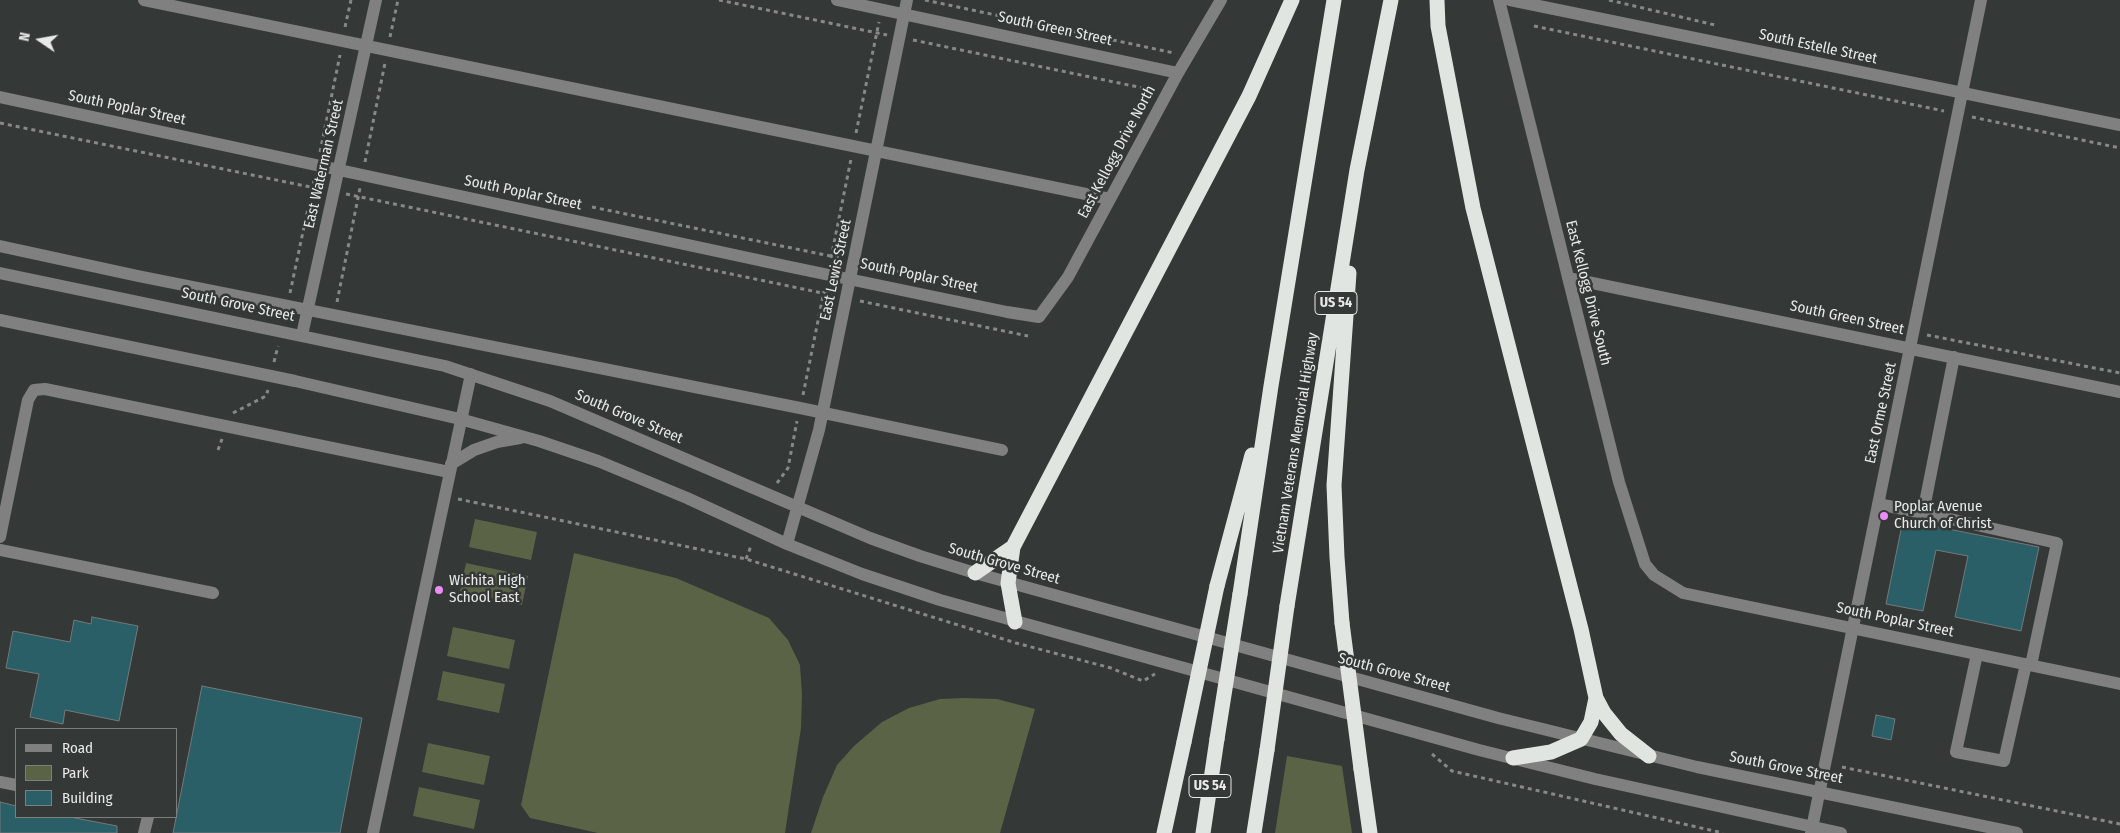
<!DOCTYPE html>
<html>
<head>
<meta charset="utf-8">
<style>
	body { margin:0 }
	#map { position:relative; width:2120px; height:833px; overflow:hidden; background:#343837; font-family:"Fira Sans Condensed",sans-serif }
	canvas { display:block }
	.legend { position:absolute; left:15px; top:728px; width:162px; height:90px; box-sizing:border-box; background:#343837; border:1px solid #7c7f7e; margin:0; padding:6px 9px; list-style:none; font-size:15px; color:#e7eae9 }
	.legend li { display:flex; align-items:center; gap:10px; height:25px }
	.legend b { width:25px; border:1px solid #7c7f7e }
	.north { position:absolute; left:15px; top:15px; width:50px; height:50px; -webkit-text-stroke:4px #343837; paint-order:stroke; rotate:282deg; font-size:14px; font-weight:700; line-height:20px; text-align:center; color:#e7eae9 }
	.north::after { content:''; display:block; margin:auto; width:18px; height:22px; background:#e7eae9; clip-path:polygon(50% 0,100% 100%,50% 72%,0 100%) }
</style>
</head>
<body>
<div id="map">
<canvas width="2120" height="833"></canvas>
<ul class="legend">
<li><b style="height:6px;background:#7f807f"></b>Road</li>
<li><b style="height:14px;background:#5b6346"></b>Park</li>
<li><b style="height:14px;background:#2a5f67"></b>Building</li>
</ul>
<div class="north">N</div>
</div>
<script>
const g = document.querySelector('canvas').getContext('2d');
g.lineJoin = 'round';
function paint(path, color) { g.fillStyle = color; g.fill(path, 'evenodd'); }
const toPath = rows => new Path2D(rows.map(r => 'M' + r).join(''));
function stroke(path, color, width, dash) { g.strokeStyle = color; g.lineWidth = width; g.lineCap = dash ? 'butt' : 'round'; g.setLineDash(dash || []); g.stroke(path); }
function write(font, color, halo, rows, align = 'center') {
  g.font = font + ' "Fira Sans Condensed",sans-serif'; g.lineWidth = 5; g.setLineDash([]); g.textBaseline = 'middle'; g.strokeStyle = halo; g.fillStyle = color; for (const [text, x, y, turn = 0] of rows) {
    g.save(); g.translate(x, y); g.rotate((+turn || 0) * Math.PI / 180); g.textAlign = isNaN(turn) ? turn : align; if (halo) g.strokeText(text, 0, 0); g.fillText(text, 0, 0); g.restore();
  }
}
paint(toPath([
	[475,519,537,532,531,560,469,547],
	[574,553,676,578,769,618,788,640,800,665,802,694,801,728,785,833,598,833,530,818,521,805],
	[466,563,528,576,522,605,460,591],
	[453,627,515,640,509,669,447,656],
	[443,671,505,684,499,713,437,700],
	[965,698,997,699,1035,709,1000,833,811,833,823,797,837,765,854,746,882,722,909,708,940,699],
	[428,743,490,756,484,785,422,772],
	[1287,756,1342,766,1352,833,1275,833],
	[419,787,480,800,474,829,413,816]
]), '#5b6346');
const building = toPath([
	[1903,520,2039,547,2021,631,1955,617,1968,556,1936,550,1923,611,1886,604,1903,520],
	[92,617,138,626,119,721,65,710,63,724,30,717,39,674,6,668,13,631,70,642,74,620,91,624,92,617],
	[202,686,362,718,340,833,173,833,202,686],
	[1876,715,1895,719,1891,740,1872,736,1876,715],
	[0,802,16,806,16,817,70,817,117,826,117,833,0,833,0,802]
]);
paint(building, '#2a5f67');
stroke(building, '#74797a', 1);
stroke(toPath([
	[719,0,887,35],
	[925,0,1174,53],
	[1609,0,1715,25],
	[1534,26,1944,111],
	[345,27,351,0],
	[390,37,398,0],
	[913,40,1143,88,1149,97],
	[1972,117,2120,148],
	[0,123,320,189],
	[856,133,879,22],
	[320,152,340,55],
	[365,162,385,63],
	[346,194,832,295],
	[592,207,840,258],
	[831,258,851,159],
	[866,264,931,279],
	[290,293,314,180],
	[860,301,1028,336],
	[337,302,360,188],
	[1868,323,1899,329],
	[1927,335,2120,373],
	[274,362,278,346],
	[803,395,824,291],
	[233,413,266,396,268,390],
	[218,450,222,439],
	[777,483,788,468,797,421],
	[458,499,746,559,1016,643,1111,668,1143,681,1155,674],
	[746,559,751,546],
	[1432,754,1452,771,1723,833],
	[1842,767,2120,824]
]), '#868988', 3, [4, 4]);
stroke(toPath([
	[144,0,1110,199],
	[837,0,1178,73],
	[1499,0,1619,482,1645,564,1654,575,1683,593,2120,684],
	[1510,0,2120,125],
	[0,97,786,266,1007,312,1039,317,1068,277,1178,73,1221,0],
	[0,246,138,276,800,408,1002,450],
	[0,273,445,366,550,401,870,538,920,556,975,573,1498,718,1697,767,2017,833],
	[1568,278,2120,392],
	[0,320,295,381,460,419,539,441,598,461,687,498,787,544,862,574,940,600,1479,750,1595,779,1841,833],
	[302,335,376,0],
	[451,464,474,450,497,442,520,438],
	[1878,504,1923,513,1954,357],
	[1923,513,2057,543,2031,665],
	[0,537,28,400,34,390,45,389,449,472],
	[787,544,819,430,907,0],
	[0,550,213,593],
	[1977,654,1956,752,2004,761,2026,664],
	[0,782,16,785],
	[144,833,148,817],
	[373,833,471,374],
	[1811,833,1981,0]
]), '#7f807f', 12);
stroke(toPath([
	[1437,0,1438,26,1473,208,1581,629,1596,698,1591,722,1581,739,1551,752,1513,758],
	[975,573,1013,547],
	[1217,586,1252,455],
	[1240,594,1271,386,1334,0],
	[1287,606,1357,170,1391,0],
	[1015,622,1008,583,1013,547,1249,96,1292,0],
	[1342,623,1337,557,1334,485,1349,273],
	[1596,698,1604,713,1621,734,1649,756],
	[1361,769,1370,833],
	[1164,833,1184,742],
	[1203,833,1217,739],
	[1254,833,1267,750]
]), '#e1e5e2', 15);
stroke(toPath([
	[1342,623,1361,769],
	[1217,739,1240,594],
	[1184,742,1217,586],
	[1267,750,1287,606]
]), '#e1e5e2', 15);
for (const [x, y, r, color] of [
	[1884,516,5,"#ed8cf9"],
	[439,590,5,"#ed8cf9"]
]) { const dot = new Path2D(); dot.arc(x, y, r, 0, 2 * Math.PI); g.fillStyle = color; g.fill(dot); stroke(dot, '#343837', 2); }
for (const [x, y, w] of [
	[1336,303,42],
	[1210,786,42]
]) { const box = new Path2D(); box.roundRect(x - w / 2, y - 11.5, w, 23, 4); g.fillStyle = '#343837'; g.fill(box); stroke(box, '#e7eae9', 1); }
write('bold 14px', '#e7eae9', null, [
	["US 54",1336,303],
	["US 54",1210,786]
]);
write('15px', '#e7eae9', '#343837', [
	["South Green Street",1055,29,12],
	["South Estelle Street",1818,47,12],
	["South Poplar Street",127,108,12],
	["East Kellogg Drive North",1117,152,-62],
	["East Waterman Street",324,164,-77],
	["South Poplar Street",523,193,12],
	["East Lewis Street",836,270,-78],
	["South Poplar Street",919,276,12],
	["East Kellogg Drive South",1588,293,76],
	["South Grove Street",238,305,12],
	["South Green Street",1847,318,12],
	["East Orme Street",1881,413,-78],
	["South Grove Street",629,417,23],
	["Vietnam Veterans Memorial Highway",1296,443,-81],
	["South Grove Street",1004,564,16],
	["South Poplar Street",1895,620,12],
	["South Grove Street",1394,673,15],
	["South Grove Street",1786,768,11]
]);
write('15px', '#e7eae9', '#343837', [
	["Poplar Avenue",1894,507],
	["Church of Christ",1894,524],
	["Wichita High",449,581],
	["School East",449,598]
], 'left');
</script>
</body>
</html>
